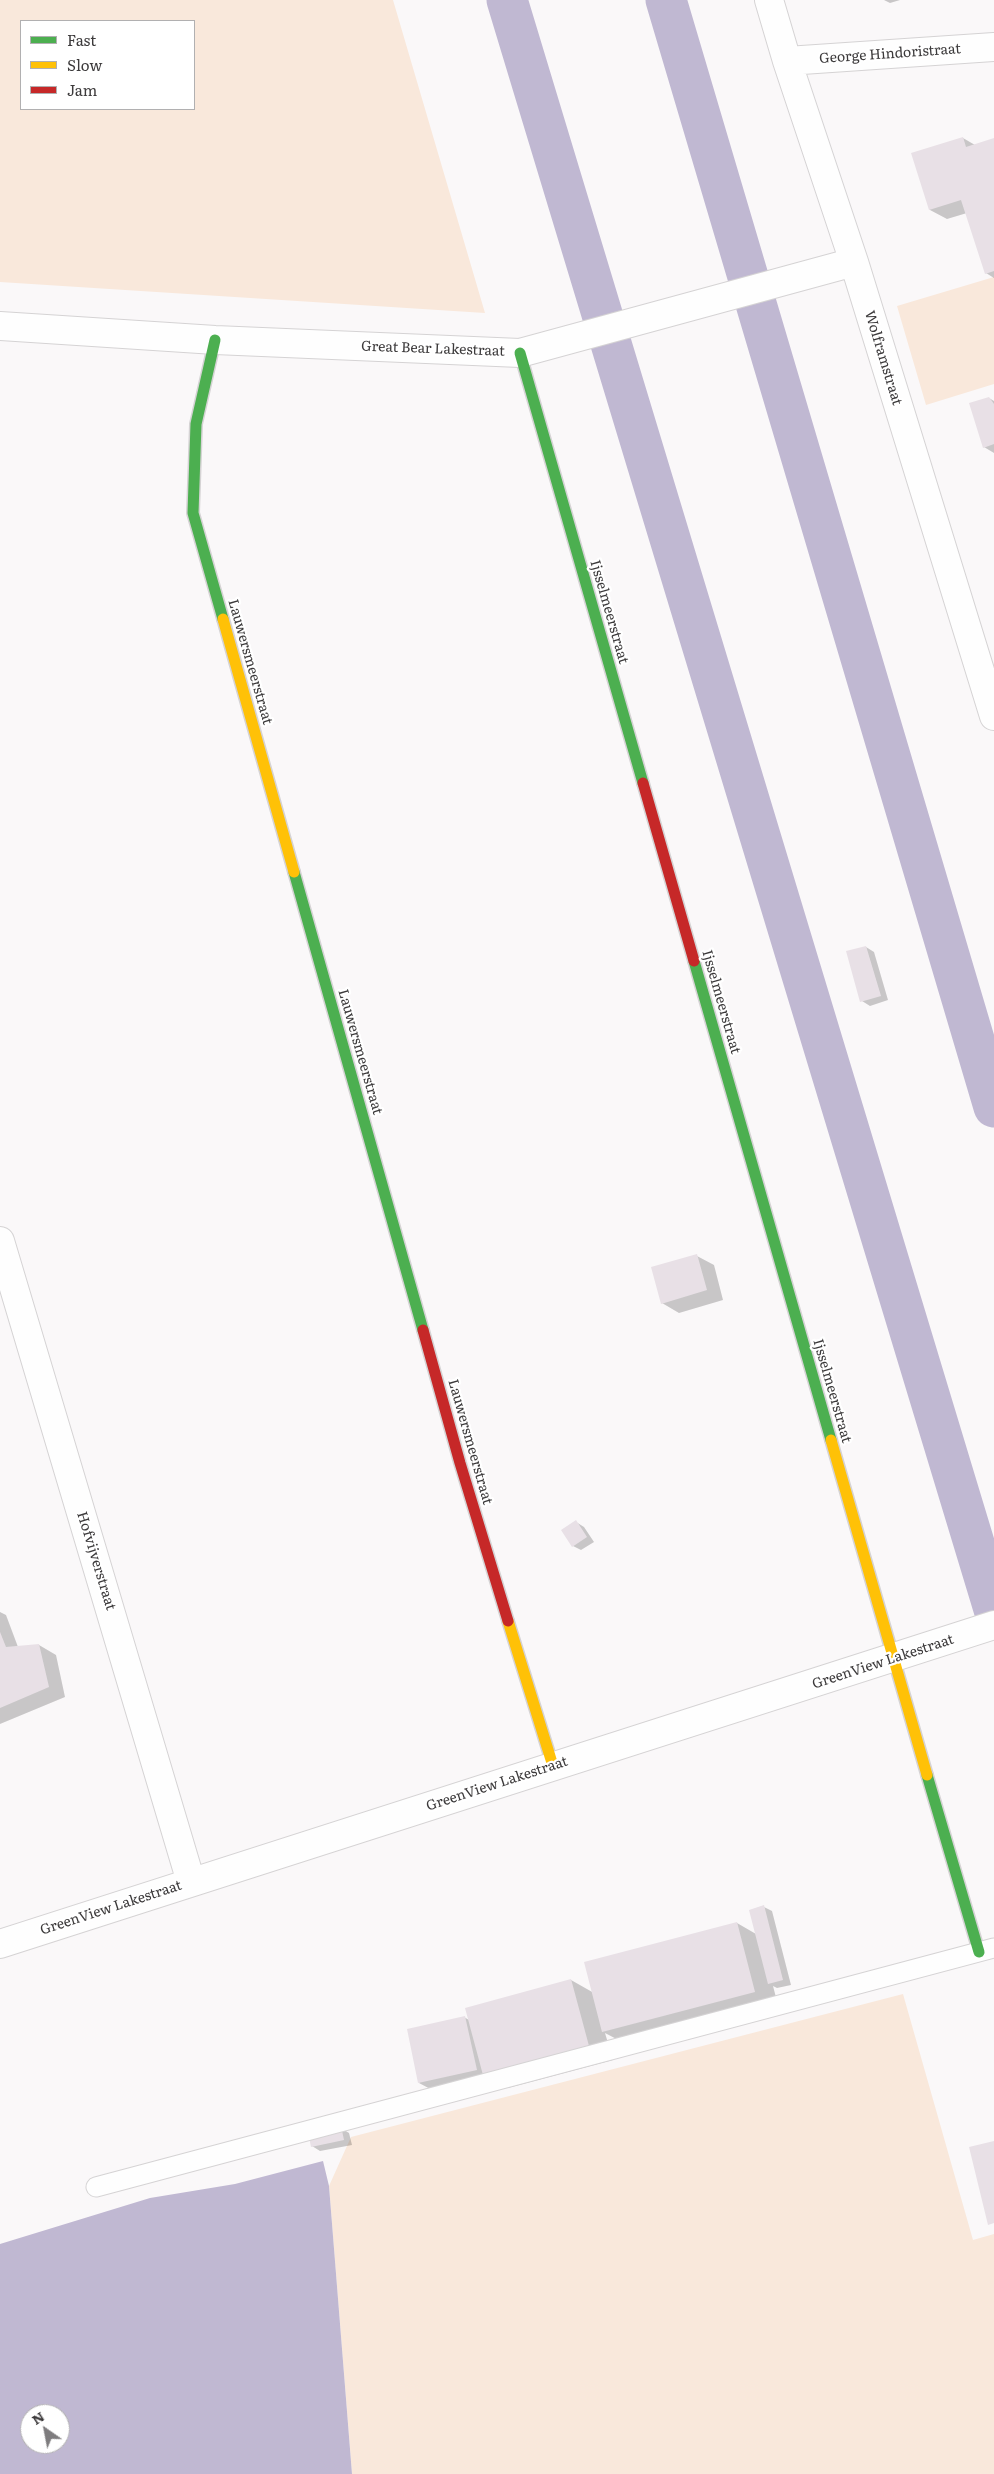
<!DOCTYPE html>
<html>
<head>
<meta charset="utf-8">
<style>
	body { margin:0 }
	#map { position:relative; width:994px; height:2474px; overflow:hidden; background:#faf8f9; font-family:Literata,serif }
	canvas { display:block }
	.legend { position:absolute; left:20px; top:20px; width:175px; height:90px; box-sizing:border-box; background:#fff; border:1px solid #b1b0b1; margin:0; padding:6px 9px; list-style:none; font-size:15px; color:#3c3a3b }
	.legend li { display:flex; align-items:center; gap:10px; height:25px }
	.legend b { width:25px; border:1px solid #b1b0b1 }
	.north { position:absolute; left:20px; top:2404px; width:50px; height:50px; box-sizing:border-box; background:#fff; border:1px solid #b1b0b1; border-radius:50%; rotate:327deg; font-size:14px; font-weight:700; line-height:20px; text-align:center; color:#3c3a3b }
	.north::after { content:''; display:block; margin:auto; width:18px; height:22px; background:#7e7c7e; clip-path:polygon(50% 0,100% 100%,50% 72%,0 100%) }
</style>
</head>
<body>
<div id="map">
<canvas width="994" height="2474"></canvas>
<ul class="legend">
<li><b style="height:6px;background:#4caf50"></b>Fast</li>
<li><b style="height:6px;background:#ffc107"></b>Slow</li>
<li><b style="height:6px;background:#c62828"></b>Jam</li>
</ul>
<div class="north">N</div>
</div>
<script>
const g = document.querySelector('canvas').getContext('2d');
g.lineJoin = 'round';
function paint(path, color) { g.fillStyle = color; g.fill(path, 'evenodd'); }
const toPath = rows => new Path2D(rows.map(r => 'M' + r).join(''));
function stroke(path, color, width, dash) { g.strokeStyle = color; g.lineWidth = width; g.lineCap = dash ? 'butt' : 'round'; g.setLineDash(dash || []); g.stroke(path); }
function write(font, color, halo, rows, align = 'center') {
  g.font = font + ' Literata,serif'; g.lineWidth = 4.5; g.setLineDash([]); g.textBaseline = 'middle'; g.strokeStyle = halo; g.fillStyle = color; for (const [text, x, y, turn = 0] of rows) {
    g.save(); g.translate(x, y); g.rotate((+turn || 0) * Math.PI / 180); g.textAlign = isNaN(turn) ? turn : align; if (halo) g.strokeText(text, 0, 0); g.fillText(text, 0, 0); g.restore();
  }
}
paint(toPath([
	[0,0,393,0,485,313,0,282],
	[194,21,194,109,21,109,21,21],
	[994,277,994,384,926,405,897,306],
	[903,1994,973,2240,994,2234,994,2474,352,2474,329,2186,351,2137]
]), '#f9e8db');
paint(toPath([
	[323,2161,329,2186,352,2474,0,2474,0,2244,150,2198,235,2184],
	[30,2414,60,2414,60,2444,30,2444]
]), '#c0b8d2');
paint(toPath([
	[884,0,900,0,890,3],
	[963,138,975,145,994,139,994,278,986,273,967,213,947,219,930,210,913,154],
	[989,398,994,401,994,453,984,447],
	[866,947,874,952,888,1000,870,1006,862,1001],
	[697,1256,714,1265,723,1300,679,1313,662,1303],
	[576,1522,584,1527,594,1542,581,1550,573,1546],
	[0,1612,6,1615,18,1647,39,1645,56,1655,65,1697,0,1724],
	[764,1907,772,1911,791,1985,777,1988,773,1986,778,2005,628,2045,605,2033,613,2060,508,2088,492,2079,436,2092,419,2083,464,2017,469,2020,571,1980,594,1993,737,1923,756,1934],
	[341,2128,349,2133,352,2145,320,2151,312,2146]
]), '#0003');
stroke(toPath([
	[507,0,994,1609],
	[666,0,994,1107]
]), '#c0b8d2', 41);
paint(toPath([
	[963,137,966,147,994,138,994,271,985,274,961,200,929,210,911,153],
	[989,397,994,404,994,444,983,448,969,403],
	[866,946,881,996,860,1002,846,951],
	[697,1254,707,1290,661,1304,651,1267],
	[576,1520,587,1537,572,1547,561,1530],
	[0,1632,6,1647,39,1644,49,1687,0,1708],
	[764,1905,783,1980,768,1984,749,1910],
	[737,1922,755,1992,602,2032,584,1962],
	[571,1979,589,2046,483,2075,465,2008],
	[465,2016,477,2070,418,2083,407,2029],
	[341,2126,344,2140,311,2147,308,2132],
	[994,2141,994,2223,988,2225,969,2147]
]), '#e8e0e6');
const lane = toPath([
	[96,2187,994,1948]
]);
const street = toPath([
	[769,0,787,61,854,262,994,716],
	[787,61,994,47],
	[0,326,215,340,520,353,854,262],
	[0,1241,191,1882],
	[0,1944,994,1625]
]);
const fast = toPath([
	[215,340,196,424,193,513,223,619],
	[520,353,643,783],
	[294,872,423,1330],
	[694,961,831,1440],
	[927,1775,979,1952]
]);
const slow = toPath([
	[223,619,294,872],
	[831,1440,927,1775],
	[508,1621,553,1766]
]);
const jam = toPath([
	[643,783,694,961],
	[423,1330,460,1463,508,1621]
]);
stroke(lane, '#d5d3d4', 21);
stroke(street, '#d5d3d4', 30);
stroke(fast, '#d5d3d4', 14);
stroke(slow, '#d5d3d4', 14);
stroke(jam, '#d5d3d4', 14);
stroke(lane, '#fefefe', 19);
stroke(street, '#fefefe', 28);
stroke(fast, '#4caf50', 11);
stroke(slow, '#ffc107', 11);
stroke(jam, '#c62828', 11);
write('14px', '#3c3a3b', '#fff', [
	["George Hindoristraat",890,54,-4],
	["Great Bear Lakestraat",433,349,2],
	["Wolframstraat",883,358,73],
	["Ijsselmeerstraat",609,612,74],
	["Lauwersmeerstraat",250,662,74],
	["Ijsselmeerstraat",721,1002,74],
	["Lauwersmeerstraat",360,1052,74],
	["Ijsselmeerstraat",832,1391,74],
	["Lauwersmeerstraat",470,1442,74],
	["Hofvijverstraat",96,1561,73],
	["GreenView Lakestraat",883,1662,-18],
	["GreenView Lakestraat",497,1784,-18],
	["GreenView Lakestraat",111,1908,-18]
]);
</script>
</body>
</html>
